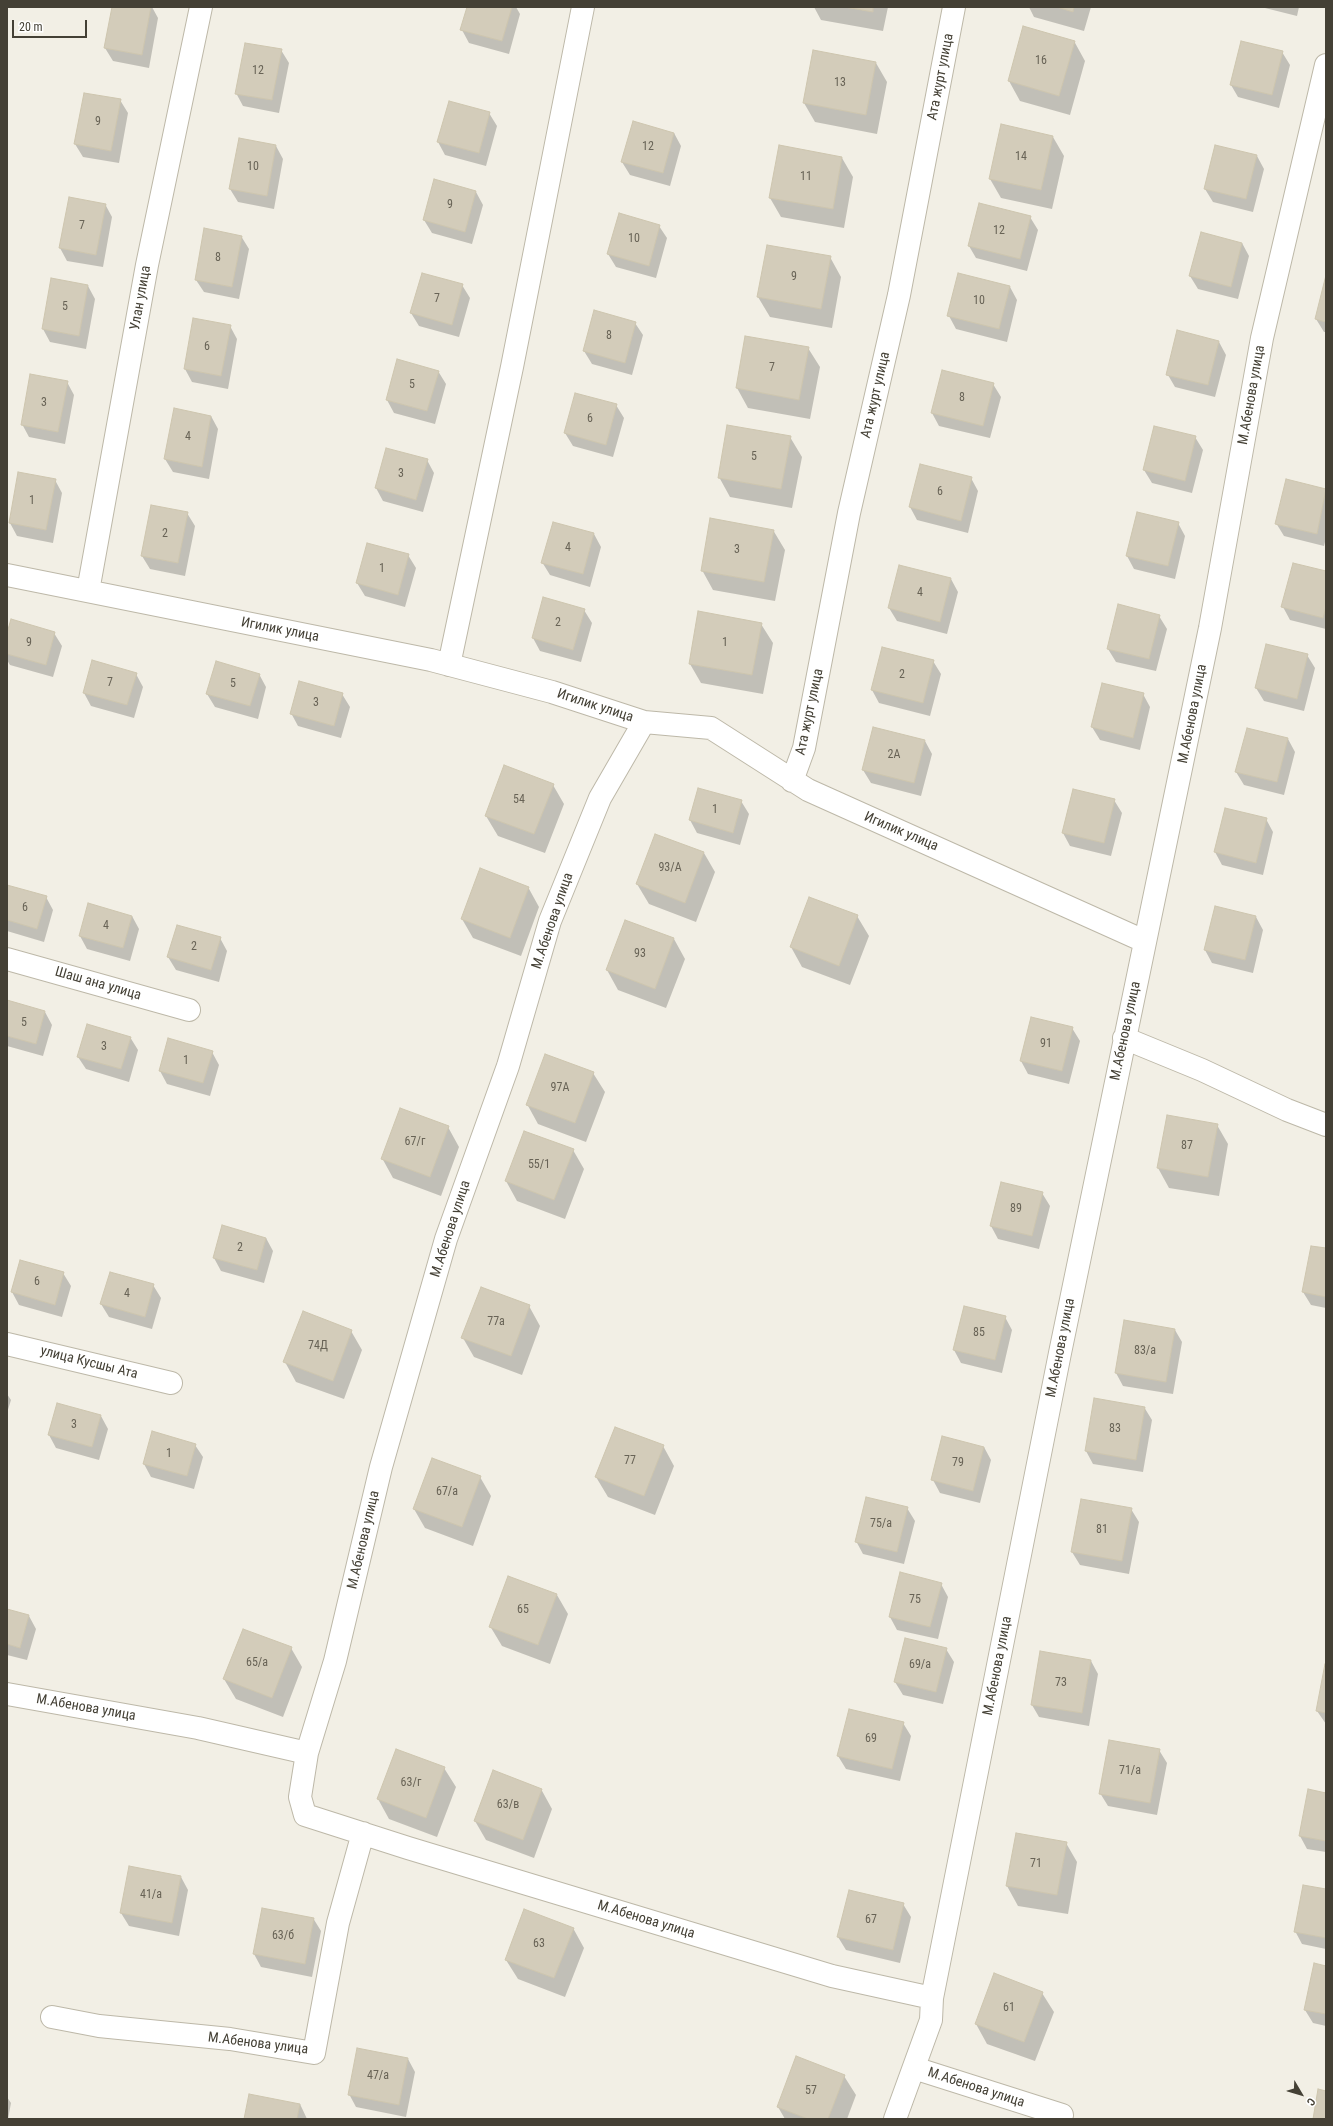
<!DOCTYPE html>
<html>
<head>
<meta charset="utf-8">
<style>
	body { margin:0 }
	#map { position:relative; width:1333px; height:2126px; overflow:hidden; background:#f2efe5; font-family:"Roboto Condensed",sans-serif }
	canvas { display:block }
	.frame { position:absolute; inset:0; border:8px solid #444035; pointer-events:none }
	.north { position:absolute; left:1281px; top:2074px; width:40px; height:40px; -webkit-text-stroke:3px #fff; paint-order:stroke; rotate:128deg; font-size:11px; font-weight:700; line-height:16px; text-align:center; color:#444035 }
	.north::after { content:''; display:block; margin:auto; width:14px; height:18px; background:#444035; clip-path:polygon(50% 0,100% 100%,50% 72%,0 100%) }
	.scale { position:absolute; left:12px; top:20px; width:75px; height:18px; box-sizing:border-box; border:2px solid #444035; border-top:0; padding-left:5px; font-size:12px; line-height:14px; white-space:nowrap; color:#444035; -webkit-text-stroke:3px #fff; paint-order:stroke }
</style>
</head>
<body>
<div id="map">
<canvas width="1333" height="2126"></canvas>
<div class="frame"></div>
<div class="north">С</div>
<div class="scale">20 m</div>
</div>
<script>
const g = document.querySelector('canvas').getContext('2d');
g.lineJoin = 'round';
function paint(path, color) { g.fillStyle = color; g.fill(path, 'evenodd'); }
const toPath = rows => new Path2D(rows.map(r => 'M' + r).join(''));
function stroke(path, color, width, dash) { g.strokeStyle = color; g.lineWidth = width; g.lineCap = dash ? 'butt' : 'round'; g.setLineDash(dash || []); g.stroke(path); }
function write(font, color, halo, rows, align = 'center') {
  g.font = font + ' "Roboto Condensed",sans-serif'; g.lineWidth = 3.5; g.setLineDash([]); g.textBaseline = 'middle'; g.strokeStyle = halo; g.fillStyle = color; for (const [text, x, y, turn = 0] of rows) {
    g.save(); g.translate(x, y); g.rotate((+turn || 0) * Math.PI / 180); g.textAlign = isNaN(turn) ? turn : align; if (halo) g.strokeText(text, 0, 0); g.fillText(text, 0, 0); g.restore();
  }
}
paint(toPath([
	[113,7,152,7,158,18,149,68,113,61,105,48],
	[468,7,516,7,520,14,509,54,469,43,462,30],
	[814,7,888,7,883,31,821,20],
	[1029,7,1091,7,1084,31,1034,17],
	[1261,7,1299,7,1297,16],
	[1074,41,1085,61,1070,115,1020,101,1009,81],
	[281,50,289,63,279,113,243,106,236,93],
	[1282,52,1290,65,1279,108,1238,97,1231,85],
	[876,63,887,82,877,134,815,122,804,103],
	[120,100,128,113,119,163,83,157,75,144],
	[489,113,497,126,486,166,445,155,438,142],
	[674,133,681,146,670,186,630,175,622,162],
	[1053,137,1064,156,1052,209,1001,198,990,179],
	[240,140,276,146,283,159,274,209,238,202,230,189],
	[1257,156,1264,169,1253,212,1213,202,1205,189],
	[842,158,853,177,844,228,781,217,770,198],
	[476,192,483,205,472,244,432,233,424,220],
	[105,204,112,217,103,267,67,261,60,248],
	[1030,217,1038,230,1027,271,976,258,969,246],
	[659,226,667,238,656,278,616,267,608,254],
	[241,236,249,249,239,299,204,292,196,280],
	[1242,243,1249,256,1238,299,1198,289,1190,276],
	[830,257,841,277,832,328,770,317,758,297],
	[959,274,1010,287,1017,300,1007,342,956,329,949,316],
	[1326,278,1326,332,1324,332,1316,319],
	[52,280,88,286,95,299,86,349,50,342,43,329],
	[462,285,470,298,459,337,419,326,411,313],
	[635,323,643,335,632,375,592,364,584,351],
	[230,326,237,339,228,389,192,382,185,369],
	[1219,342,1226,355,1215,397,1175,387,1168,375],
	[808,348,820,367,810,419,748,408,737,388],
	[438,371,446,384,435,424,394,413,387,400],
	[67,382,74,395,65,444,29,437,22,424],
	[993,384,1001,397,990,438,939,426,932,413],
	[616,405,624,418,613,457,573,446,565,433],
	[211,416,218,429,209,479,173,472,165,459],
	[790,437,802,457,792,508,730,497,719,477],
	[1195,437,1203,450,1192,493,1152,483,1144,470],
	[427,460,434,473,423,512,383,501,376,488],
	[971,478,978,491,968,533,917,520,910,507],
	[55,480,62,493,53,543,17,536,10,523],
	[1287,480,1326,490,1326,538,1324,546,1284,536,1276,523],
	[152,506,187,513,195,526,185,576,150,569,142,556],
	[1178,523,1185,536,1175,579,1134,569,1127,556],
	[773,530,785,550,775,601,713,590,702,570],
	[594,534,601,547,590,587,550,575,542,562],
	[408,555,416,568,405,607,365,596,357,583],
	[1326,572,1326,629,1290,620,1283,607],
	[951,579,958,592,947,634,897,621,889,608],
	[584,610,592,623,581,662,540,651,533,638],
	[1159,616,1167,629,1156,671,1116,662,1108,649],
	[761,624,773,643,763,694,701,683,690,664],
	[54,633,62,646,53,677,10,665,7,660,7,636],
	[1307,655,1315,668,1304,711,1264,701,1256,688],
	[933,661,941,674,930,716,879,703,872,690],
	[136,674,143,687,134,718,91,706,84,693],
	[259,674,266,687,258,719,215,707,207,694],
	[342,694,350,707,341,738,298,726,291,713],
	[1143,694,1150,707,1140,750,1100,740,1092,727],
	[1288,739,1295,752,1284,795,1244,785,1236,772],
	[925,741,932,754,921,796,871,783,863,770],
	[553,785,564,804,545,853,498,836,486,816],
	[699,789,741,801,749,814,740,845,697,833,690,820],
	[1114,800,1122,813,1111,856,1070,846,1063,833],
	[1266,819,1273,832,1263,875,1222,865,1215,852],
	[704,853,715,872,696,922,649,904,637,884],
	[7,886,46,897,53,910,44,942,7,931],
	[528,887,539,907,521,956,473,938,462,919],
	[132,916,139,929,130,961,87,949,80,936],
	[857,916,869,936,850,985,802,967,791,947],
	[1256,917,1263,930,1253,973,1212,963,1205,950],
	[220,938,227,951,219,982,176,970,168,957],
	[674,939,685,959,666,1008,618,990,607,970],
	[7,1001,45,1012,52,1025,43,1056,7,1046],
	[1072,1028,1080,1041,1069,1084,1028,1074,1021,1061],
	[130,1037,138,1050,129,1082,86,1069,78,1057],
	[212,1052,219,1065,210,1096,167,1084,160,1071],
	[593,1073,605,1092,586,1142,538,1124,527,1104],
	[1217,1125,1228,1144,1219,1196,1169,1188,1158,1168],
	[448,1127,459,1147,441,1196,393,1178,382,1158],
	[573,1150,584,1169,565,1219,517,1201,506,1181],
	[1042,1193,1050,1206,1039,1249,998,1239,991,1226],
	[266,1238,273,1251,264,1283,221,1271,214,1258],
	[1312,1247,1326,1249,1326,1308,1311,1305,1303,1292],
	[63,1273,71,1286,62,1317,19,1305,12,1292],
	[153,1285,161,1298,152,1329,109,1317,101,1304],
	[529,1306,540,1326,522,1375,474,1357,463,1338],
	[1005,1317,1012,1330,1002,1373,961,1363,954,1350],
	[1175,1330,1182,1342,1173,1394,1123,1386,1116,1373],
	[351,1331,362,1350,344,1399,296,1382,285,1362],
	[7,1394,11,1400,7,1413],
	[1144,1407,1152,1420,1143,1472,1093,1464,1086,1451],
	[101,1416,108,1429,99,1460,56,1448,49,1435],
	[195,1445,203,1457,194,1489,151,1477,144,1464],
	[663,1446,674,1466,655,1515,608,1497,596,1477],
	[984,1447,991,1460,980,1503,940,1493,933,1480],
	[480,1477,491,1496,473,1546,425,1528,414,1509],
	[907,1508,915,1521,904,1564,863,1554,856,1541],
	[1131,1509,1139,1522,1129,1574,1080,1565,1072,1552],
	[509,1577,557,1595,568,1614,550,1664,502,1646,490,1626],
	[941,1584,948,1597,938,1639,897,1630,890,1617],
	[7,1610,29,1616,36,1629,27,1660,7,1655],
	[291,1648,302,1667,283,1717,236,1699,224,1679],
	[946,1649,954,1662,943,1704,903,1695,895,1682],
	[1091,1661,1098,1674,1089,1726,1039,1717,1032,1705],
	[1326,1665,1326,1724,1317,1711],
	[903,1723,911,1736,900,1781,846,1769,838,1756],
	[1159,1750,1167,1763,1157,1815,1108,1806,1100,1793],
	[444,1768,456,1787,437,1837,389,1819,378,1799],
	[541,1789,552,1809,534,1858,486,1840,475,1821],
	[1326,1794,1326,1852,1307,1849,1300,1836],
	[1066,1843,1077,1862,1068,1914,1018,1906,1007,1886],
	[181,1877,188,1890,179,1936,129,1926,121,1913],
	[1326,1890,1326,1949,1302,1944,1295,1931],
	[903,1904,911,1917,900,1963,846,1950,838,1937],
	[263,1909,313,1918,321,1931,312,1977,261,1967,254,1954],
	[573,1928,584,1948,565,1997,518,1979,506,1960],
	[1326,1967,1326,2026,1313,2023,1305,2010],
	[1042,1993,1054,2012,1035,2061,987,2044,976,2024],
	[408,2059,415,2072,406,2117,356,2107,349,2094],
	[844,2076,856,2095,847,2119,785,2119,778,2107],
	[7,2097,11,2103,8,2119,7,2119],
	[300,2104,307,2119,245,2119]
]), '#0003');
const building = toPath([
	[112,7,151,7,142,55,104,48,112,7],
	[467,7,512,7,502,41,460,30,467,7],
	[845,7,873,7,873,12,845,7],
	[1057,7,1074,7,1073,12,1057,7],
	[1023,26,1075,41,1059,96,1008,81,1023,26],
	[1241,41,1283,51,1272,95,1230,85,1241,41],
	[245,43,282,49,272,100,235,94,245,43],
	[813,50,876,62,866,115,803,103,813,50],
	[84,93,121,99,111,151,74,144,84,93],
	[449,101,490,112,479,153,437,142,449,101],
	[633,121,674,133,663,173,621,162,633,121],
	[1001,124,1053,136,1041,190,989,179,1001,124],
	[239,138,276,145,267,196,229,189,239,138],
	[779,145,842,157,833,209,769,198,779,145],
	[1215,145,1257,155,1246,199,1204,189,1215,145],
	[434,179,476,191,465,232,423,220,434,179],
	[69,197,106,204,96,255,59,248,69,197],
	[979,203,1031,216,1020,259,968,246,979,203],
	[619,213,660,225,649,266,607,254,619,213],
	[204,228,242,236,232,287,195,280,204,228],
	[1201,232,1242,243,1231,287,1189,276,1201,232],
	[767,245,831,256,821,309,757,297,767,245],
	[422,273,463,284,452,325,410,313,422,273],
	[958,273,1010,286,999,329,947,316,958,273],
	[1326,275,1326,322,1315,319,1326,275],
	[51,278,88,285,79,336,42,329,51,278],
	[594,310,636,322,625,363,583,351,594,310],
	[193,318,231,325,221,376,184,369,193,318],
	[1177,330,1219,341,1208,385,1166,375,1177,330],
	[745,336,809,347,799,400,736,388,745,336],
	[397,359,439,371,427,411,386,400,397,359],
	[942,370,994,383,983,426,931,413,942,370],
	[30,374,68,381,58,432,21,425,30,374],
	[575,393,617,404,606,445,564,433,575,393],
	[174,408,211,416,202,467,164,459,174,408],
	[727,425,791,436,781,489,718,478,727,425],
	[1154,426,1196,436,1185,481,1143,470,1154,426],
	[386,448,428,459,416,500,375,488,386,448],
	[920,464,972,477,961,521,909,507,920,464],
	[18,472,56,479,46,530,9,523,18,472],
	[1286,479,1326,489,1317,534,1275,524,1286,479],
	[151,505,188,512,178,563,141,556,151,505],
	[1137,512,1179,522,1168,566,1126,556,1137,512],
	[710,518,774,530,764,582,701,571,710,518],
	[553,522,594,533,583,574,541,563,553,522],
	[367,543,409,554,398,595,356,583,367,543],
	[1293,563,1326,571,1326,607,1323,618,1281,607,1293,563],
	[899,565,951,578,940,622,888,608,899,565],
	[543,597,585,609,573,650,532,638,543,597],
	[1118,604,1160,615,1149,659,1107,649,1118,604],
	[698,611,762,623,752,675,689,664,698,611],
	[11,619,55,632,46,665,7,654,7,633,11,619],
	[1266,644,1308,654,1297,699,1255,688,1266,644],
	[882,647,934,660,923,703,871,690,882,647],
	[92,660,137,673,127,705,83,693,92,660],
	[216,661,260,674,250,706,206,694,216,661],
	[299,681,343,693,334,726,290,714,299,681],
	[1102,683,1144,693,1133,738,1091,727,1102,683],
	[873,727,925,740,914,783,862,770,873,727],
	[1247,728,1288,738,1277,782,1235,772,1247,728],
	[504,765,554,784,534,834,485,816,504,765],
	[698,788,742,800,733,833,689,820,698,788],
	[1073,789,1115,799,1104,843,1062,833,1073,789],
	[1225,808,1267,818,1256,863,1214,852,1225,808],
	[655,834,704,852,685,903,636,884,655,834],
	[480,868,529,887,510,938,461,919,480,868],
	[7,885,47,896,37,929,7,920,7,885],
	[809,897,858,915,839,966,790,947,809,897],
	[88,903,132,916,123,948,79,936,88,903],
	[1215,906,1256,916,1245,960,1204,950,1215,906],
	[625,920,674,938,655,989,606,970,625,920],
	[177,925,221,937,211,970,167,957,177,925],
	[7,1000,45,1011,36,1044,7,1036,7,1000],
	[1031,1017,1073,1027,1062,1071,1020,1061,1031,1017],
	[87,1024,131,1037,121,1069,77,1057,87,1024],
	[168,1038,213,1051,203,1083,159,1071,168,1038],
	[545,1054,594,1072,575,1123,526,1105,545,1054],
	[400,1108,449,1126,430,1177,381,1159,400,1108],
	[1167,1115,1218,1124,1208,1177,1157,1168,1167,1115],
	[524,1131,574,1149,554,1200,505,1181,524,1131],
	[1001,1182,1043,1192,1032,1236,990,1226,1001,1182],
	[222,1225,266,1238,257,1270,213,1258,222,1225],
	[1311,1246,1326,1248,1326,1297,1302,1292,1311,1246],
	[20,1260,64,1272,55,1305,11,1292,20,1260],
	[110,1272,154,1284,145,1317,100,1304,110,1272],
	[481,1287,530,1305,511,1356,461,1338,481,1287],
	[964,1306,1006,1316,995,1360,953,1350,964,1306],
	[303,1311,352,1330,333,1381,283,1362,303,1311],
	[1124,1320,1175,1329,1166,1382,1115,1373,1124,1320],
	[1094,1398,1145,1407,1136,1460,1085,1451,1094,1398],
	[57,1403,101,1415,92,1447,48,1435,57,1403],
	[615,1427,664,1445,644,1496,595,1477,615,1427],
	[152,1431,196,1444,187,1476,143,1464,152,1431],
	[942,1436,984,1447,973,1491,931,1480,942,1436],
	[432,1458,481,1476,462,1527,413,1509,432,1458],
	[866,1497,908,1507,897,1552,855,1542,866,1497],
	[1081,1499,1132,1508,1122,1561,1071,1552,1081,1499],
	[900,1572,942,1583,930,1627,889,1617,900,1572],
	[508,1576,557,1594,538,1645,489,1627,508,1576],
	[7,1609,29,1615,20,1648,7,1644,7,1609],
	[243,1629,292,1647,272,1698,223,1679,243,1629],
	[905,1638,947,1648,936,1692,894,1682,905,1638],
	[1040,1651,1091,1660,1082,1713,1031,1705,1040,1651],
	[1325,1664,1326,1664,1326,1713,1316,1711,1325,1664],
	[849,1709,904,1722,892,1769,837,1756,849,1709],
	[1109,1740,1160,1749,1150,1803,1099,1794,1109,1740],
	[396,1749,445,1767,426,1818,377,1799,396,1749],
	[493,1770,542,1789,523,1840,474,1821,493,1770],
	[1308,1789,1326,1793,1326,1841,1299,1836,1308,1789],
	[1016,1833,1067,1842,1057,1895,1006,1886,1016,1833],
	[129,1866,181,1876,172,1923,120,1913,129,1866],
	[1303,1885,1326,1889,1326,1938,1294,1932,1303,1885],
	[849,1890,904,1903,893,1950,837,1937,849,1890],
	[262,1908,314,1918,305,1964,253,1954,262,1908],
	[524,1909,574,1928,554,1978,505,1960,524,1909],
	[1314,1963,1326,1966,1326,2014,1304,2010,1314,1963],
	[994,1973,1043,1992,1024,2042,975,2024,994,1973],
	[357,2048,408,2058,399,2105,348,2095,357,2048],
	[796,2056,845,2075,828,2119,808,2119,777,2107,796,2056],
	[1318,2089,1326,2091,1326,2119,1313,2119,1318,2089],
	[249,2094,300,2104,297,2119,244,2119,249,2094]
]);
paint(building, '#d3ccba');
stroke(building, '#cdc5ae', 1);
const minor = toPath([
	[7,575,431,660,552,692,644,722,711,728,808,790,1144,941],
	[88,591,147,265,201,7],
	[449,665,512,367,583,7],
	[644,722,600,798,550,921,508,1066,446,1239,381,1467,335,1661,307,1753,300,1797,305,1815,408,1848,832,1976,932,1998],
	[792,781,804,748,849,513,899,295,954,7],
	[7,959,189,1010],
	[1124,1038,1202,1070,1287,1110,1326,1125],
	[7,1344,171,1383],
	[7,1694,198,1728,307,1753],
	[52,2017,99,2026,230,2039,314,2053,338,1923,363,1833],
	[914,2068,1062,2115],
	[895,2119,931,2020,932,1998,1060,1353,1210,628,1262,338,1326,65]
]);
stroke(minor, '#bdb8a8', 24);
stroke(minor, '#fff', 22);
write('12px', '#686356', null, [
	["16",1041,61],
	["12",258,71],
	["13",840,83],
	["9",98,122],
	["12",648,147],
	["14",1021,157],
	["10",253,167],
	["11",806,177],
	["9",450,205],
	["7",82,226],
	["12",999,231],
	["10",634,239],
	["8",218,258],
	["9",794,277],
	["7",437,299],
	["10",979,301],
	["5",65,307],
	["8",609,336],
	["6",207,347],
	["7",772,368],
	["5",412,385],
	["8",962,398],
	["3",44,403],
	["6",590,419],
	["4",188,437],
	["5",754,457],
	["3",401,474],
	["6",940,492],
	["1",32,501],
	["2",165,534],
	["4",568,548],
	["3",737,550],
	["1",382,569],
	["4",920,593],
	["2",558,623],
	["9",29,643],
	["1",725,643],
	["2",902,675],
	["7",110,683],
	["5",233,684],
	["3",316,703],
	["2А",894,755],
	["54",519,800],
	["1",715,810],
	["93/А",670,868],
	["6",25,908],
	["4",106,926],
	["2",194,947],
	["93",640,954],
	["5",24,1023],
	["91",1046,1044],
	["3",104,1047],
	["1",186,1061],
	["97А",560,1088],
	["67/г",415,1142],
	["87",1187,1146],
	["55/1",539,1165],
	["89",1016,1209],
	["2",240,1248],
	["6",37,1282],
	["4",127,1294],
	["77а",496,1322],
	["85",979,1333],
	["74Д",318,1346],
	["83/а",1145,1351],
	["3",74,1425],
	["83",1115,1429],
	["1",169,1454],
	["77",630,1461],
	["79",958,1463],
	["67/а",447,1492],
	["75/а",881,1524],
	["81",1102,1530],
	["75",915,1600],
	["65",523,1610],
	["65/а",257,1663],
	["69/а",920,1665],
	["73",1061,1683],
	["69",871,1739],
	["71/а",1130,1771],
	["63/г",411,1783],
	["63/в",508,1805],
	["71",1036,1864],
	["41/а",151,1895],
	["67",871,1920],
	["63/б",283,1936],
	["63",539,1944],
	["61",1009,2008],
	["47/а",378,2076],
	["57",811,2091]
]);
write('14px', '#444035', '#fff', [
	["Ата журт улица",941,77,-79],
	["Улан улица",141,298,-80],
	["Ата журт улица",876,395,-77],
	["М.Абенова улица",1252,395,-80],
	["Игилик улица",280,630,11],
	["Игилик улица",595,706,18],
	["Ата журт улица",810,712,-78],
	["М.Абенова улица",1193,714,-79],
	["Игилик улица",901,832,23],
	["М.Абенова улица",553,921,-71],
	["Шаш ана улица",98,984,16],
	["М.Абенова улица",1126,1031,-78],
	["М.Абенова улица",451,1229,-72],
	["М.Абенова улица",1061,1348,-79],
	["улица Кусшы Ата",89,1363,14],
	["М.Абенова улица",364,1540,-77],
	["М.Абенова улица",998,1666,-79],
	["М.Абенова улица",86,1708,10],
	["М.Абенова улица",646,1920,17],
	["М.Абенова улица",258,2044,7],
	["М.Абенова улица",976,2088,18]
]);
</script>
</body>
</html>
